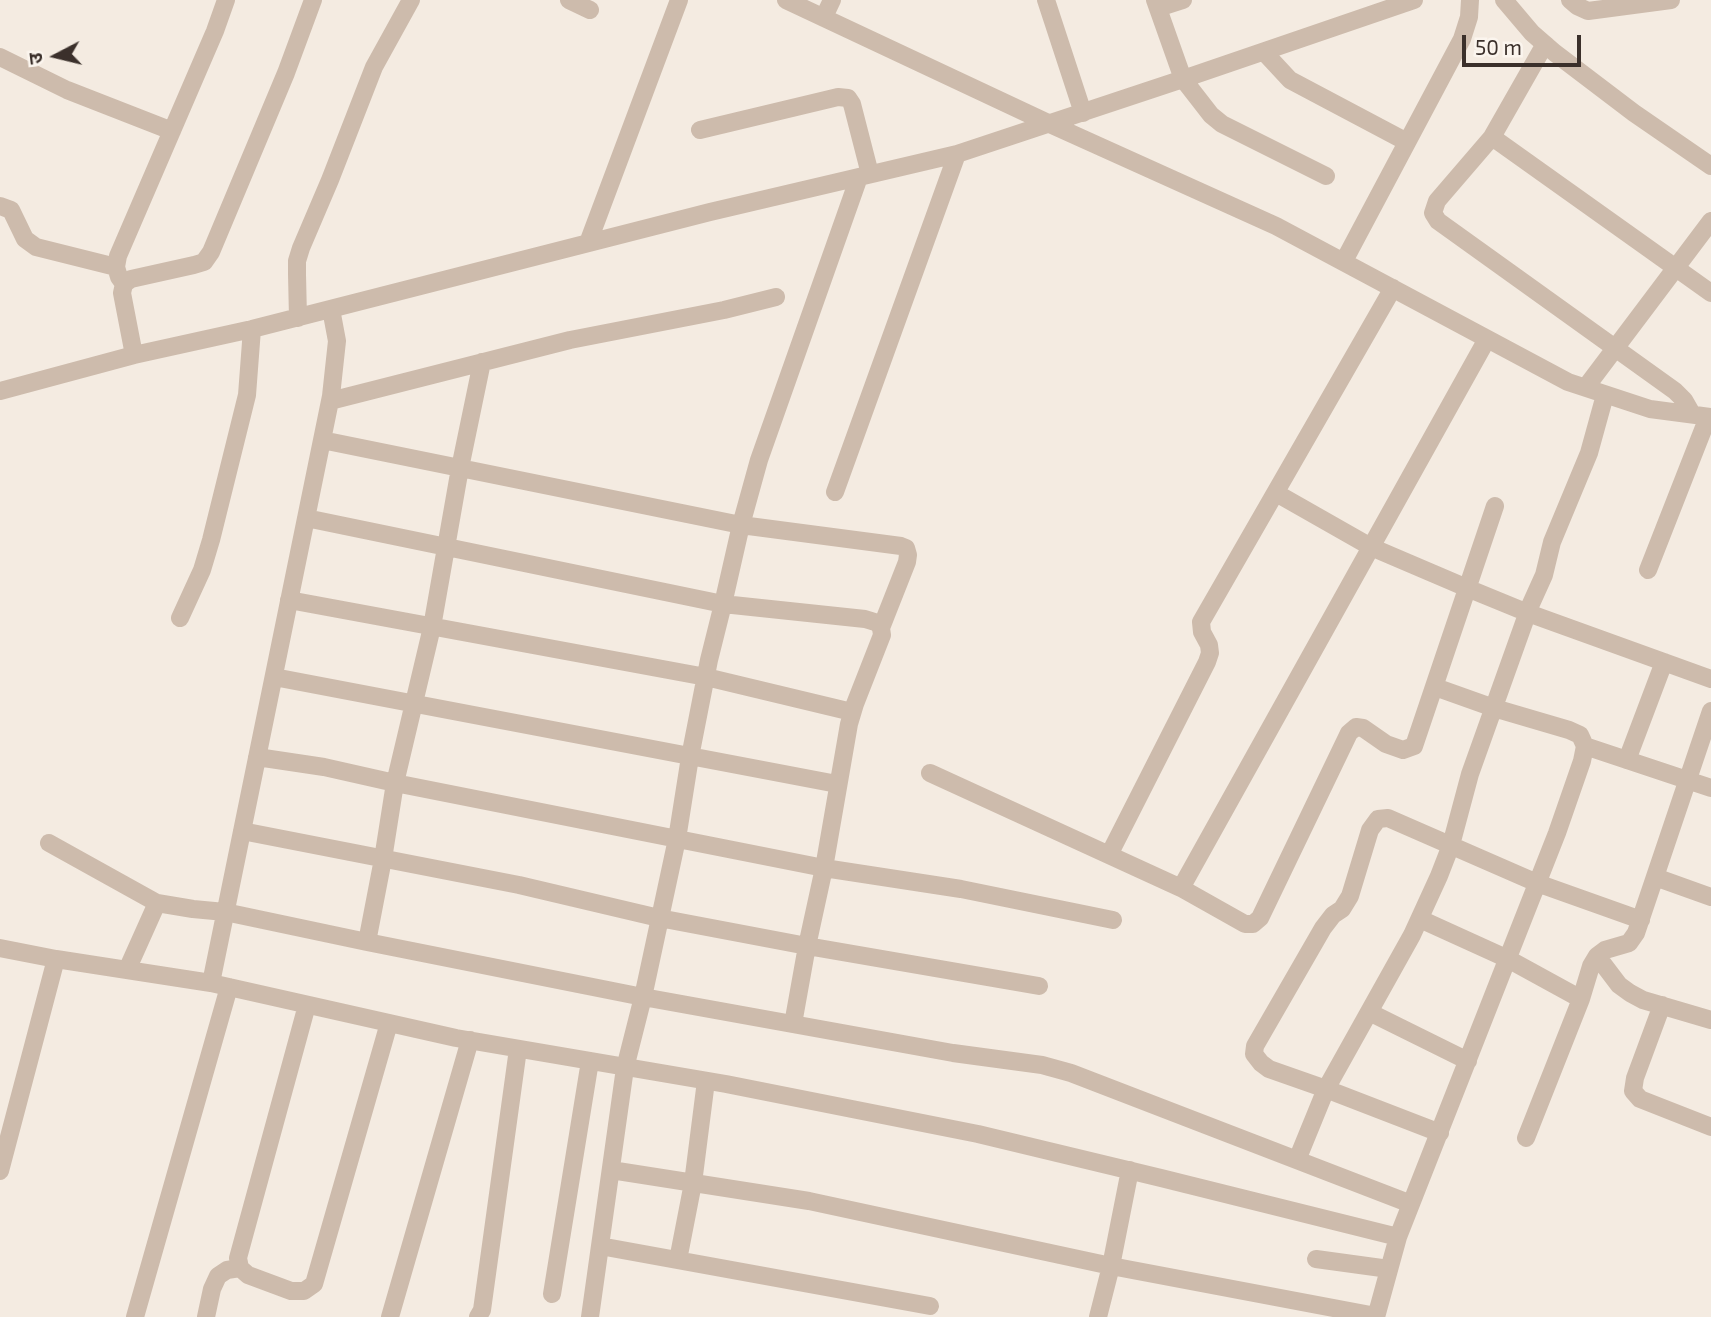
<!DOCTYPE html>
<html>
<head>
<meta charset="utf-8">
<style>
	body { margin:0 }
	#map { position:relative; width:1711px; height:1317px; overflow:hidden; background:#f4ebe1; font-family:"Exo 2","Noto Sans Devanagari",sans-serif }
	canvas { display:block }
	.north { position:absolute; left:21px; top:21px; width:70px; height:70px; -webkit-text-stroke:5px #fbf5ee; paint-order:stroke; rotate:263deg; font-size:19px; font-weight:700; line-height:28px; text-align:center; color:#3b302b }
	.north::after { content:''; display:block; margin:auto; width:24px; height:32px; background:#3b302b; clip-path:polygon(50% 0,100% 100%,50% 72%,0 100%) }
	.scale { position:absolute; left:1462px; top:35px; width:119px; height:32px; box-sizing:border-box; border:4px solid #3b302b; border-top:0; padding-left:9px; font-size:21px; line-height:24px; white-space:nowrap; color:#3b302b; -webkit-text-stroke:5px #fbf5ee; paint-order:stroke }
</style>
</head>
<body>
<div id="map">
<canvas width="1711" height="1317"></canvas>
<div class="north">उ</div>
<div class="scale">50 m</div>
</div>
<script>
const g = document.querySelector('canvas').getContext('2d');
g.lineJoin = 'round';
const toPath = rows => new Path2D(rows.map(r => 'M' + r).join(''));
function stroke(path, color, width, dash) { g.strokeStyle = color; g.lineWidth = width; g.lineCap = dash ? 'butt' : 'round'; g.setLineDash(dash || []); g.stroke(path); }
stroke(toPath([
	[569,0,590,10],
	[786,0,1050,124,1276,226,1568,382,1650,409,1711,417],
	[1046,0,1083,113],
	[1155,0,1183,79,1211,115,1222,124,1326,176],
	[1504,0,1532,33,1555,53,1634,113,1711,166],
	[1570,0,1577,6,1588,11,1671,0],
	[1158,8,1183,0],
	[824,17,832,0],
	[1545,44,1492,137,1437,201,1433,213,1438,221,1675,391,1684,400,1692,414],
	[1264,52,1290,80,1407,142],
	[0,57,67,90,172,131],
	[700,130,838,97,848,98,852,104,870,174],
	[1492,137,1711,293],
	[0,206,11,210,25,239,36,247,116,267],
	[588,243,679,0],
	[1344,261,1462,39,1469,17,1470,0],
	[124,284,119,277,116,267,118,256,215,31,226,0],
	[298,318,297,274,297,261,301,248,330,180,374,67,411,0],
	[134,355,122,293,124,284,131,279,194,265,204,262,211,252,286,73,313,0],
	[1586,387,1711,221],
	[0,391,134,355,252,329,710,212,957,154,1183,79,1414,0],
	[330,401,570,340,724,310,776,297],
	[322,440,741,525,901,546,906,548,908,555,907,562,881,628],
	[835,492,957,154],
	[1276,493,1371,547,1467,588,1528,613,1711,679],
	[306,518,723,604,865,619,878,623,881,628,882,635,855,704,849,724,824,868,807,946,793,1024],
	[1648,570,1708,417],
	[289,600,706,677,852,712],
	[180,618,202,570,211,540,247,395,252,329],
	[274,677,837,784],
	[1585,746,1711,788],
	[257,757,324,767,395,783,824,868,961,889,1113,920],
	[1627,760,1664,662],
	[930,773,1181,888,1245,924,1253,924,1260,918,1349,733,1356,727,1363,728,1386,744,1403,750,1414,746,1495,506],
	[242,831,519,885,659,918,807,946,1039,986],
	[49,843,157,903,193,909,225,912,367,942,643,997,953,1053,1042,1065,1071,1073,1411,1204],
	[1109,855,1207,662,1210,653,1209,645,1202,632,1201,622,1393,288],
	[1655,877,1711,897],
	[1181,888,1487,339],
	[1420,919,1508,959,1581,999],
	[367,942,383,859,395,783,432,627,460,468,482,362],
	[0,948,56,959,211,983,456,1038,726,1084,978,1134,1161,1178,1398,1237],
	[1597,956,1619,985,1630,993,1643,1000,1711,1020],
	[127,970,157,903],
	[211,983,331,396,337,341,331,309],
	[307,1005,238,1258,240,1268,248,1275,291,1291,304,1291,314,1284,389,1023],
	[1662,1005,1635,1078,1633,1091,1640,1099,1711,1127],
	[1369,1012,1468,1061],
	[1440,1133,1326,1089,1269,1069,1261,1063,1254,1054,1255,1046,1323,928,1333,915,1342,909,1350,896,1370,830,1378,819,1388,818,1537,883,1641,920],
	[1526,1138,1581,999,1591,966,1597,956,1605,950,1629,943,1636,933,1711,711],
	[1297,1160,1326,1089,1412,935,1439,876,1451,845,1470,774,1530,606,1544,575,1552,542,1589,453,1605,395],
	[611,1170,809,1201,1111,1266,1376,1316],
	[0,1171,56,959],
	[600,1246,930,1306],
	[1316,1259,1389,1269],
	[678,1260,693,1183,706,1081],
	[552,1294,590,1061],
	[135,1317,229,987],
	[206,1317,212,1289,218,1276,227,1270,240,1268],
	[390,1317,470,1040],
	[478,1317,482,1310,518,1049],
	[590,1317,625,1068,643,997,677,839,690,757,709,660,723,604,741,525,759,460,859,177],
	[1098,1317,1111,1266,1130,1170],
	[1376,1317,1398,1237,1557,833,1582,761,1585,746,1580,735,1569,730,1494,708,1435,687]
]), '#cdbbac', 18);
</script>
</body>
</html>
